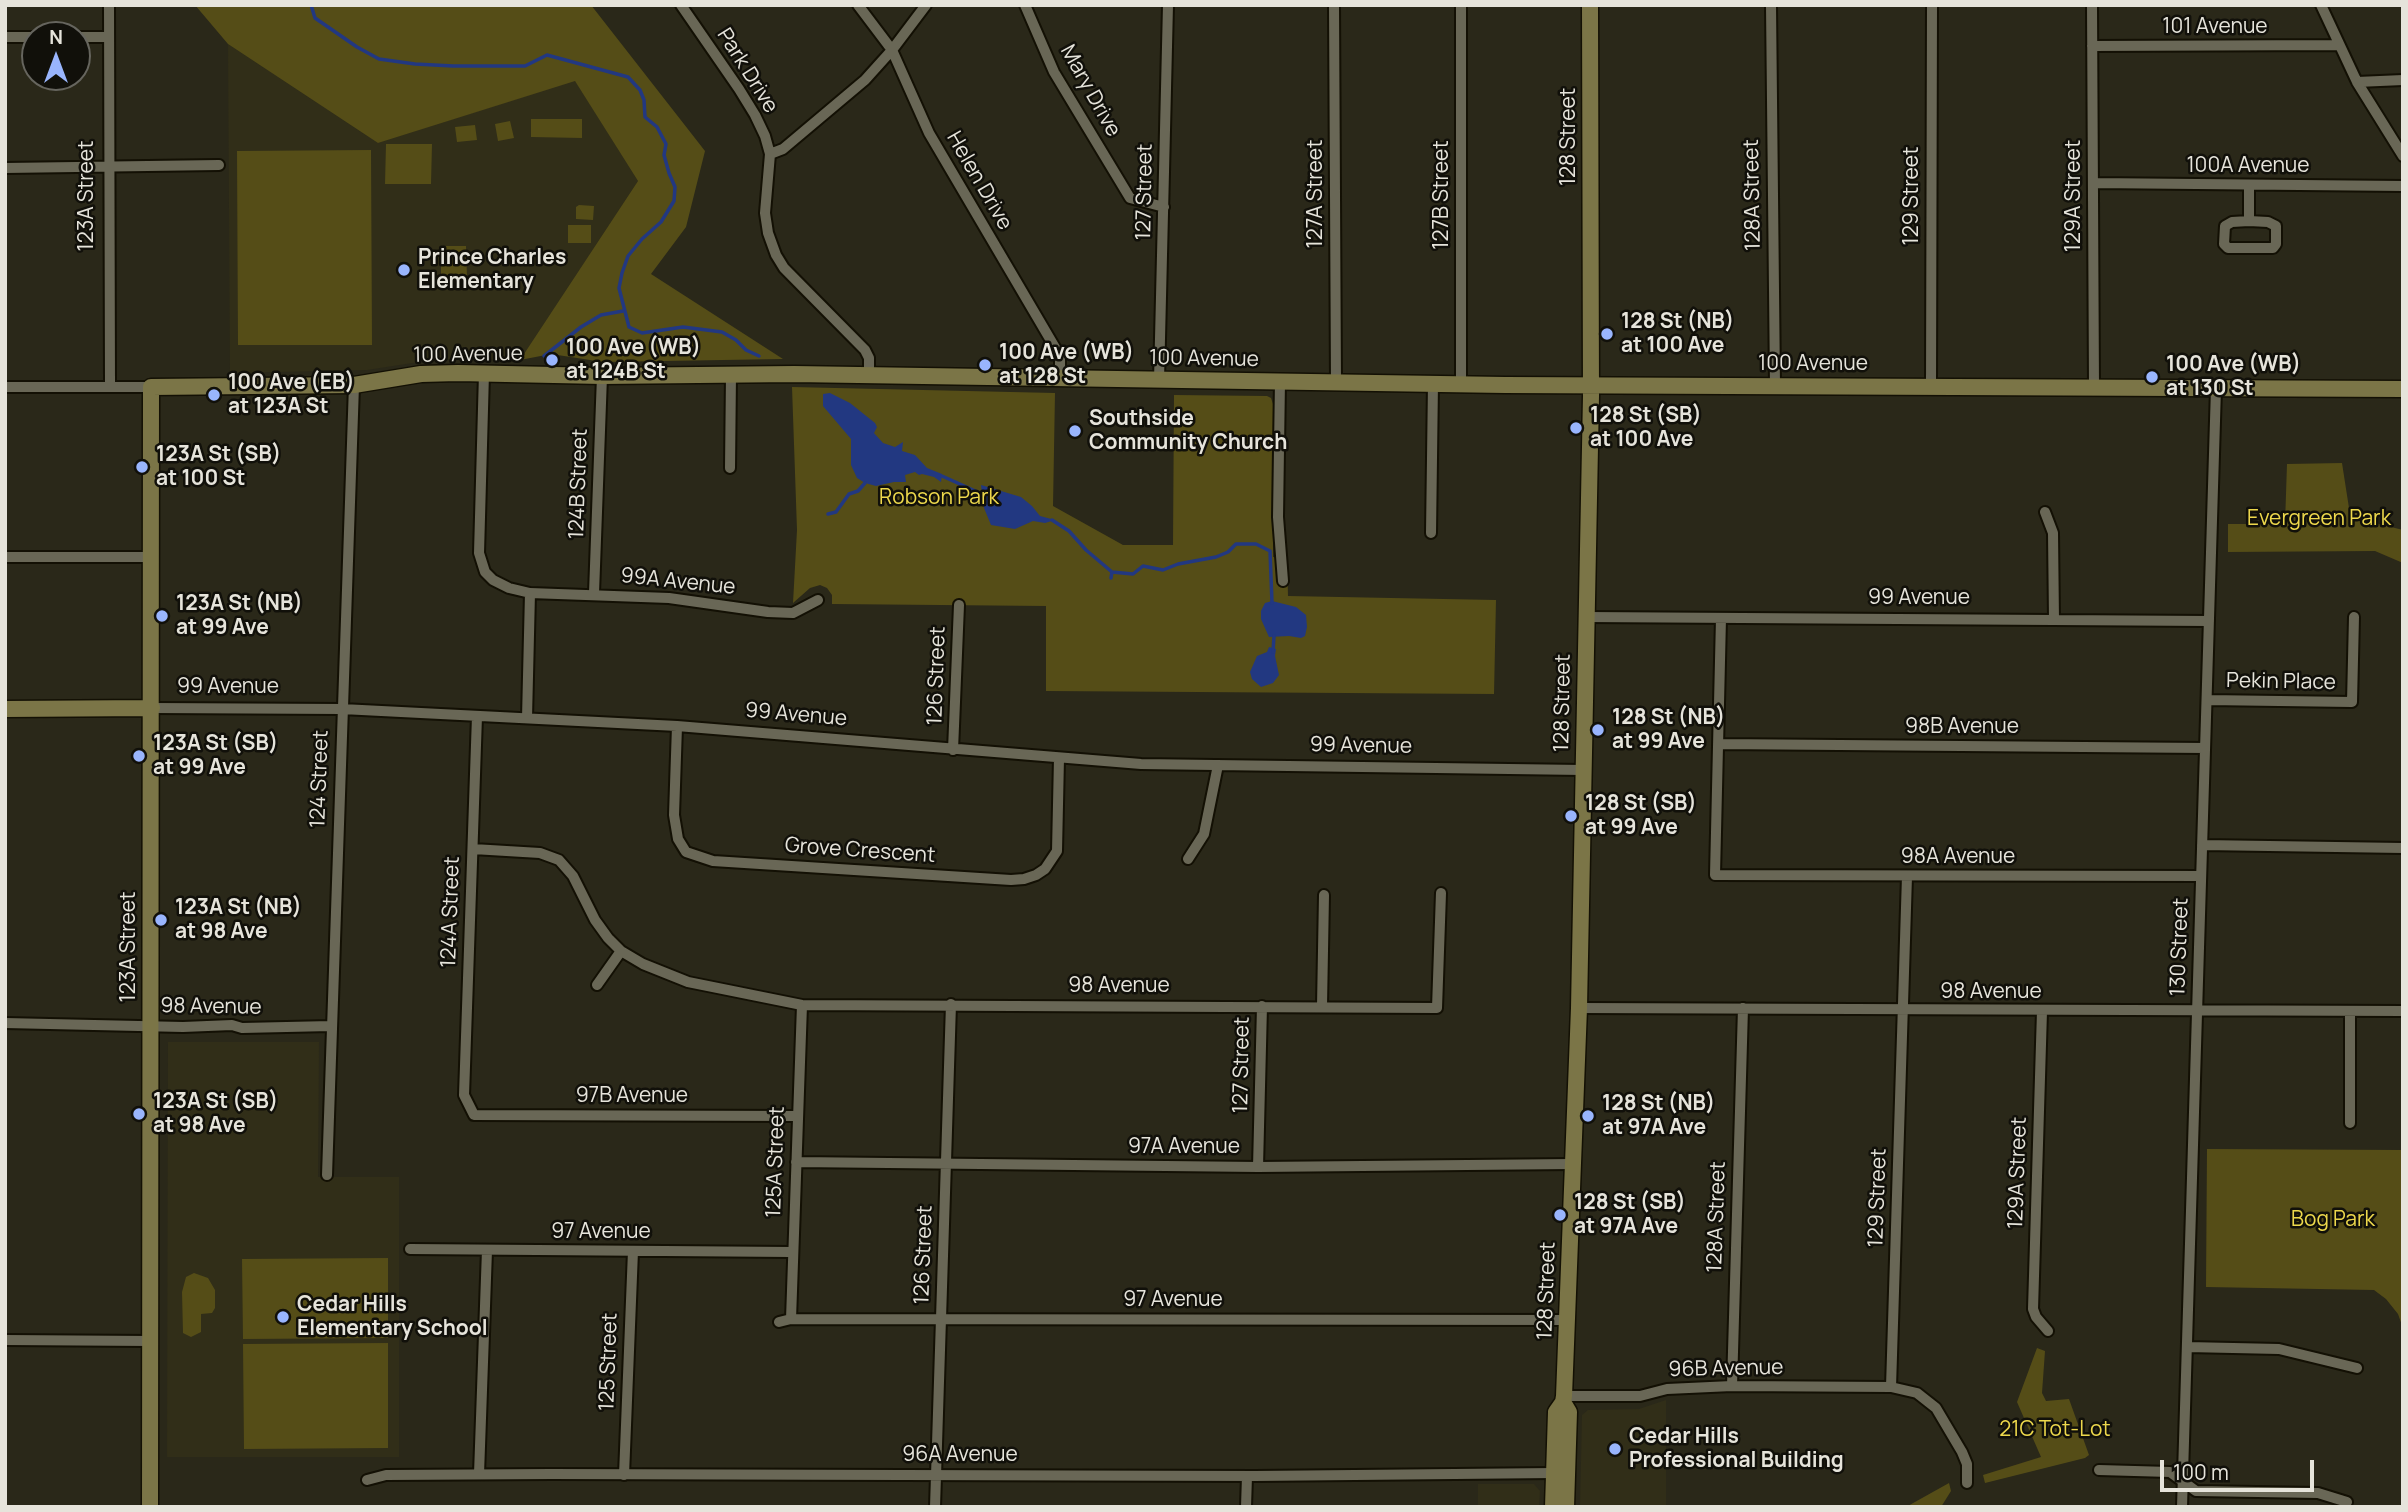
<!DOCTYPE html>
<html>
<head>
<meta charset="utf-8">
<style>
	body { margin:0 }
	#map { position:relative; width:2408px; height:1512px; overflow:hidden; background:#2a2819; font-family:Manrope,sans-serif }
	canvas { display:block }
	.frame { position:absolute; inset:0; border:7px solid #e6e4db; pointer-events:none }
	.north { position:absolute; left:21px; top:21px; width:70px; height:70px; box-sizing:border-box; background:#11100a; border:2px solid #66655e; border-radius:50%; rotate:0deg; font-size:19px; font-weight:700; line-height:28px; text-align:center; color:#e6e4db }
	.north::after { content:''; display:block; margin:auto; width:24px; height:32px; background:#99b5fd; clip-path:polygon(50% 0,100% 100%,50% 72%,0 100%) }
	.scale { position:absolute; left:2160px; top:1460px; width:154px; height:32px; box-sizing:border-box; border:4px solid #e6e4db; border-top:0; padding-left:9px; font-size:21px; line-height:24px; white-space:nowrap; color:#e6e4db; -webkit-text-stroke:5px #11100a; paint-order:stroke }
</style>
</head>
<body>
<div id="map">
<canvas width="2408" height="1512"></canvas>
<div class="frame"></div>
<div class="north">N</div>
<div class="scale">100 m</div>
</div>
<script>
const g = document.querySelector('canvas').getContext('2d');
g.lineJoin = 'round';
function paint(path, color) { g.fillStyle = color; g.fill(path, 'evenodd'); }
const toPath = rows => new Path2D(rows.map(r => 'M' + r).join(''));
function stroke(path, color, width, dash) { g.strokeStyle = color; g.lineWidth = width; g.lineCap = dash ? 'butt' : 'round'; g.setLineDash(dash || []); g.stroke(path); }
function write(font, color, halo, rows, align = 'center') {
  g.font = font + ' Manrope,sans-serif'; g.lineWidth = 5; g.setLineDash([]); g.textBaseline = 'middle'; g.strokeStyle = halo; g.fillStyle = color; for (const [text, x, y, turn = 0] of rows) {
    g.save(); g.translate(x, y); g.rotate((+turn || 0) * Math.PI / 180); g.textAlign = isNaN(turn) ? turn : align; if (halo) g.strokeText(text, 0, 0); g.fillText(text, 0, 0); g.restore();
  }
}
paint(toPath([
	[228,44,378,143,575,80,638,181,520,360,438,359,367,370,230,373],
	[168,1042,319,1042,318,1177,399,1177,399,1457,167,1457],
	[1666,1400,1666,1507,1580,1507,1582,1415,1588,1410,1639,1409],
	[1478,1484,1534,1484,1540,1491,1539,1507,1478,1507]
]), '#312e18');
paint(toPath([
	[195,5,591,5,705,151,686,227,651,274,783,359,603,362,551,354,520,360,638,181,575,81,378,143,228,44],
	[531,119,582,119,582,138,531,137],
	[510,121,514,138,498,141,495,124],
	[475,125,477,140,457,142,455,127],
	[386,144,432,144,431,184,385,184],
	[371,150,372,345,238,345,237,151],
	[579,205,594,206,593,220,576,219,576,207],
	[568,225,591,225,591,243,568,243],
	[441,246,466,246,467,277,441,278],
	[792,387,1055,393,1053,506,1123,545,1173,545,1174,395,1267,396,1271,398,1273,404,1273,557,1287,558,1288,596,1496,600,1494,694,1046,691,1046,606,832,604,832,595,827,588,820,585,810,588,793,603,797,530],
	[2342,463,2349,508,2379,524,2403,530,2403,563,2375,551,2228,552,2228,524,2285,524,2287,464],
	[2207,1149,2403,1150,2403,1328,2398,1314,2386,1299,2374,1290,2206,1287],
	[388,1258,388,1338,243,1339,242,1259],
	[194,1273,208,1278,215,1290,215,1308,212,1313,201,1314,201,1332,191,1337,183,1333,182,1292,186,1277],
	[388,1343,388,1448,244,1449,243,1344],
	[2037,1348,2045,1351,2042,1393,2046,1401,2069,1399,2089,1455,2085,1458,1985,1483,1983,1475,2041,1457,2017,1402],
	[1949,1483,1951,1491,1941,1507,1906,1507]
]), '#554d17');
paint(toPath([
	[830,393,850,403,875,423,877,427,874,433,883,443,895,447,903,442,902,451,915,455,927,468,942,474,941,482,934,477,922,474,919,475,915,472,905,475,906,482,894,482,876,486,865,483,857,478,851,465,851,439,823,406,823,394],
	[981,485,1021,497,1032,506,1040,516,1055,520,1045,523,1033,521,1015,529,991,525,984,508],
	[1272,601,1296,607,1306,615,1307,627,1305,636,1301,638,1289,636,1269,637,1261,619,1261,611,1265,603],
	[1269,647,1276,649,1275,656,1279,675,1273,683,1261,687,1252,679,1250,672,1257,656,1267,652]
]), '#223881');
stroke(toPath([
	[311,5,315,18,357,47,379,59,415,64,453,66,525,66,547,55,628,77,640,90,644,100,645,117,657,127,666,144,664,155,669,173,675,187,674,201,661,222,642,239,628,256,622,273,619,288,629,327,642,333,683,327,722,332,736,340,746,350,759,356],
	[544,356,581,327,601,315,623,311],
	[942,476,982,494],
	[828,514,836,512,849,494,858,491,865,483],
	[1052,520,1069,531,1086,550,1112,572],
	[1111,578,1112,572,1133,574,1143,566,1163,570,1178,564,1216,557,1228,552,1236,544,1256,544,1270,551,1272,603],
	[1273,652,1274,636]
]), '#223881', 3.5);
const street = toPath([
	[109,5,110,386],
	[681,5,739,89,755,115,765,136,770,154,765,213,768,233,776,255,784,268,865,350,869,358,869,375],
	[858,5,892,50,929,133,1060,356,1060,378],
	[1025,5,1054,72,1130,198,1164,207],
	[1334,5,1336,382],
	[1461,5,1461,384],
	[1771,5,1775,385],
	[2092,5,2094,387],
	[2321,5,2357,82,2403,156],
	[5,37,35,37],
	[77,37,109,37],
	[2092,46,2338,45],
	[2357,82,2403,80],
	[770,154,783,149,865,80,892,50,926,5],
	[5,168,219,165],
	[2093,183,2403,186],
	[2249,186,2249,221,2232,222,2225,226,2224,244,2228,248,2273,248,2276,244,2276,226,2268,222,2249,221],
	[484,373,479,553,485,572,493,580,509,588,530,593,527,718],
	[1159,380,1168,5],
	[1280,381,1278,517,1283,581],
	[1931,386,1932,5],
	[5,387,151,387],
	[730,468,731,375],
	[2045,512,2053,533,2054,620],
	[1431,533,1433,383],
	[5,557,152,557],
	[530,593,669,598,768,612,793,613,818,600],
	[594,593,602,376],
	[1586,617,2209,621],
	[1721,618,1715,875,2201,876],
	[2207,700,2352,702,2354,617],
	[152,708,342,709,677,726,1141,764,1583,770],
	[477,716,464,1095,474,1115,797,1116],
	[677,726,674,815,678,839,686,852,713,861,1011,880,1024,879,1036,875,1045,869,1057,851,1059,758],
	[1718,744,2205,748],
	[953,750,959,605],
	[2202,845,2403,848],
	[473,849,540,853,559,860,573,876,595,920,608,938,621,951,643,964,688,982,802,1005,1437,1008,1441,893],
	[1188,859,1204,834,1218,765],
	[1907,876,1891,1387,1917,1393,1936,1408,1962,1452,1967,1464,1967,1483],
	[597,985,621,951],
	[1322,1006,1324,895],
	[1579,1008,2403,1011],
	[2042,1011,2033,1309,2036,1317,2048,1331],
	[2350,1011,2350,1123],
	[5,1023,183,1027,232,1025,242,1028,331,1026],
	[796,1162,1258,1167,1572,1164],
	[1258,1167,1262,1006],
	[327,1175,354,385],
	[410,1249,791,1252],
	[791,1319,802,1005],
	[779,1322,791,1319,1567,1320],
	[5,1340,150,1341],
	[2187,1347,2279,1349,2357,1368],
	[1732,1386,1743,1008],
	[1564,1396,1640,1396,1667,1389,1732,1386,1891,1387],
	[2099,1470,2170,1472,2196,1491,2318,1493,2347,1502],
	[479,1474,487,1250],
	[624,1475,633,1251],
	[367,1480,386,1475,551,1474,1255,1476,1554,1473],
	[935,1507,951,1004],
	[1246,1507,1247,1476],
	[2182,1507,2216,388]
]);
const secondary = toPath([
	[5,709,152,708],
	[150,1507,151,387,354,385,421,374,458,373,602,376,794,374,1505,385,2403,389],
	[1553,1507,1556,1412,1563,1402],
	[1566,1507,1569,1412,1563,1402,1564,1396,1579,1008,1591,396,1590,5]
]);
stroke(street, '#131004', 14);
stroke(secondary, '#131004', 19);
stroke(street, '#696756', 10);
stroke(secondary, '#7b7547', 16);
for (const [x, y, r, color] of [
	[404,270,7,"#99b5fd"],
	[1607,334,7,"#99b5fd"],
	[552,360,7,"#99b5fd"],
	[985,365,7,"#99b5fd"],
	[2152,377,7,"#99b5fd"],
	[214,395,7,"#99b5fd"],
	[1576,428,7,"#99b5fd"],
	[1075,431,7,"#99b5fd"],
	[142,467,7,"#99b5fd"],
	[162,616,7,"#99b5fd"],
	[1598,730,7,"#99b5fd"],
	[139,756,7,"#99b5fd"],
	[1571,816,7,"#99b5fd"],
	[161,920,7,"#99b5fd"],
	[139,1114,7,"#99b5fd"],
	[1588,1116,7,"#99b5fd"],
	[1560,1215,7,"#99b5fd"],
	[283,1317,7,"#99b5fd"],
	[1615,1449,7,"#99b5fd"]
]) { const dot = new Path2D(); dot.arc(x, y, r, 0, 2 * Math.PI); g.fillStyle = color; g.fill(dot); stroke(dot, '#11100a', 2.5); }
write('21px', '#e6e4db', '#11100a', [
	["101 Avenue",2215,27],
	["Park Drive",747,71,58],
	["Mary Drive",1090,91,61],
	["128 Street",1569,137,-90],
	["100A Avenue",2248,166],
	["Helen Drive",979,181,60],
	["127 Street",1145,192,-89],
	["127A Street",1316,194,-90],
	["127B Street",1442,195,-90],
	["128A Street",1753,195,-91],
	["123A Street",87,196,-90],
	["129 Street",1912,196,-90],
	["129A Street",2074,196,-90],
	["100 Avenue",468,355,-1],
	["100 Avenue",1204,359,1],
	["100 Avenue",1813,364],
	["124B Street",579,484,-88],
	["99A Avenue",678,582,6],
	["99 Avenue",1919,598],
	["126 Street",937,676,-88],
	["Pekin Place",2281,682,1],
	["99 Avenue",228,687],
	["128 Street",1563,703,-89],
	["99 Avenue",796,715,5],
	["98B Avenue",1962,727],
	["99 Avenue",1361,746,1],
	["124 Street",320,779,-88],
	["Grove Crescent",860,851,4],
	["98A Avenue",1958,857],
	["124A Street",451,912,-88],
	["123A Street",129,947,-90],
	["130 Street",2180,947,-88],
	["98 Avenue",1119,986],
	["98 Avenue",1991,992],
	["98 Avenue",211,1007,1],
	["127 Street",1242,1065,-89],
	["97B Avenue",632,1096],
	["97A Avenue",1184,1147],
	["125A Street",776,1162,-88],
	["129A Street",2018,1173,-88],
	["129 Street",1878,1198,-88],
	["128A Street",1717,1217,-88],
	["97 Avenue",601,1232],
	["126 Street",924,1255,-88],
	["128 Street",1547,1291,-88],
	["97 Avenue",1173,1300],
	["125 Street",609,1362,-88],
	["96B Avenue",1726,1369,-1],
	["96A Avenue",960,1455]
]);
write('bold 21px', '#e6e4db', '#11100a', [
	["Prince Charles",418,258],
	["Elementary",418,282],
	["128 St (NB)",1621,322],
	["at 100 Ave",1621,346],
	["100 Ave (WB)",566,348],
	["at 124B St",566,372],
	["100 Ave (WB)",999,353],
	["at 128 St",999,377],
	["100 Ave (WB)",2166,365],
	["at 130 St",2166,389],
	["100 Ave (EB)",228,383],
	["at 123A St",228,407],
	["128 St (SB)",1590,416],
	["at 100 Ave",1590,440],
	["Southside",1089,419],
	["Community Church",1089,443],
	["123A St (SB)",156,455],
	["at 100 St",156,479],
	["123A St (NB)",176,604],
	["at 99 Ave",176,628],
	["128 St (NB)",1612,718],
	["at 99 Ave",1612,742],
	["123A St (SB)",153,744],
	["at 99 Ave",153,768],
	["128 St (SB)",1585,804],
	["at 99 Ave",1585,828],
	["123A St (NB)",175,908],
	["at 98 Ave",175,932],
	["123A St (SB)",153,1102],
	["at 98 Ave",153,1126],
	["128 St (NB)",1602,1104],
	["at 97A Ave",1602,1128],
	["128 St (SB)",1574,1203],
	["at 97A Ave",1574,1227],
	["Cedar Hills",297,1305],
	["Elementary School",297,1329],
	["Cedar Hills",1629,1437],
	["Professional Building",1629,1461]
], 'left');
write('21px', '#edd84c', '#11100a', [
	["Robson Park",939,498],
	["Evergreen Park",2319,519],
	["Bog Park",2333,1220],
	["21C Tot-Lot",2055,1430]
]);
</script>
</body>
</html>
